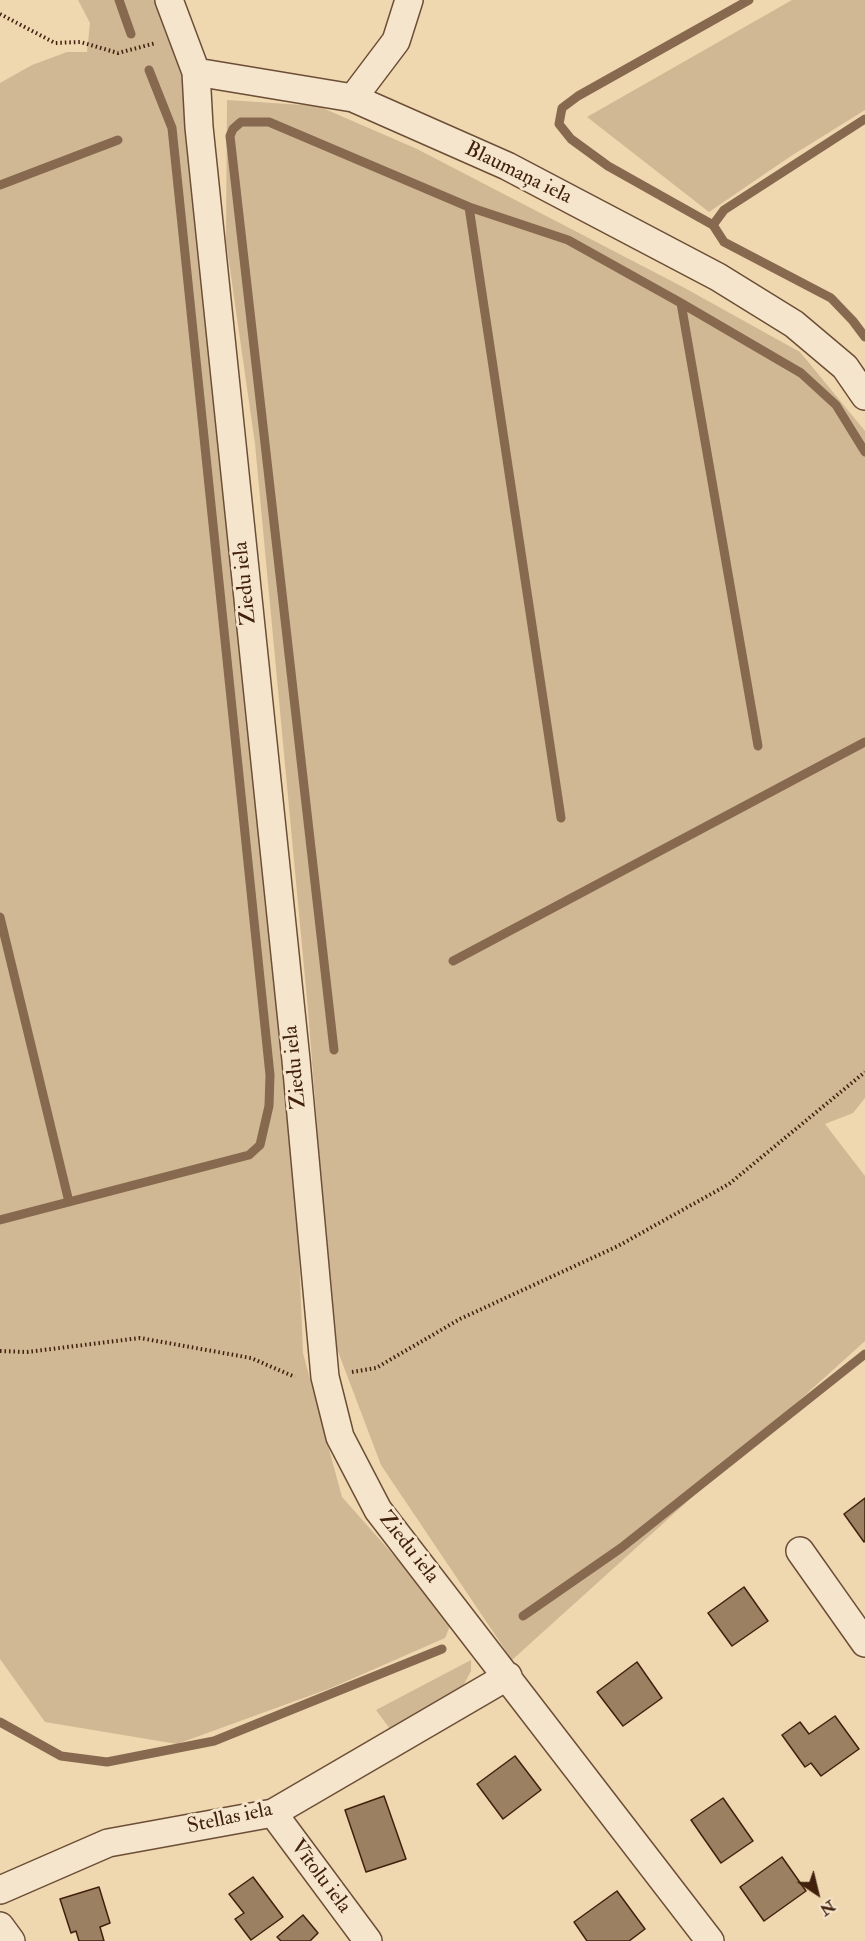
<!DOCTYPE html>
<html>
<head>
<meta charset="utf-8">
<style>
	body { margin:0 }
	#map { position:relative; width:865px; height:1941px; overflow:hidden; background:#efd7b0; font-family:"IM FELL Double Pica",serif }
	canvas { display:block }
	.north { position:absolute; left:787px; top:1863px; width:60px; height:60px; -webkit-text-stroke:4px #f5e5cc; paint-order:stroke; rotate:145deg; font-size:16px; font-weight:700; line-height:24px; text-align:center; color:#41210d }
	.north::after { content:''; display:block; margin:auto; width:21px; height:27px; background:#41210d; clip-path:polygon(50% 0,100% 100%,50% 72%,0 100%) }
</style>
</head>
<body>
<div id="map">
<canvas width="865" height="1941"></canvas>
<div class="north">N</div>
</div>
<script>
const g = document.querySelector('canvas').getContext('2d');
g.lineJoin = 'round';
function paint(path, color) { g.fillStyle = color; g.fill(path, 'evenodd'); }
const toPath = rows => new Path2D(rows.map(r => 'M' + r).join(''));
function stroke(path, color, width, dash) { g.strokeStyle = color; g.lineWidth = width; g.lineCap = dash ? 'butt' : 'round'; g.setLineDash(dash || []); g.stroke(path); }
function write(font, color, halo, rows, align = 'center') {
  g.font = font + ' "IM FELL Double Pica",serif'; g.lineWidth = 6; g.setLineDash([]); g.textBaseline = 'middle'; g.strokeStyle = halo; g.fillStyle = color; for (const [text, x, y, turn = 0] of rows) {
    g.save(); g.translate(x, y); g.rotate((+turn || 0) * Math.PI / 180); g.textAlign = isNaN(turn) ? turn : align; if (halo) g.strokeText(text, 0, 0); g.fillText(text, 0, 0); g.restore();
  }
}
paint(toPath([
	[78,0,154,0,173,45,184,85,255,797,297,1201,303,1353,342,1497,452,1621,445,1638,331,1688,177,1744,45,1722,0,1659,0,83,32,65,67,52,87,52,90,23],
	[792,0,865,0,865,110,791,156,709,212,587,117],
	[227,100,318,106,417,149,681,286,800,352,865,431,865,1098,853,1113,825,1124,865,1176,865,1341,512,1660,381,1465,334,1341,308,1010,255,444,226,241],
	[471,1660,471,1671,462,1688,390,1729,376,1710]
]), '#d1b894');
stroke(toPath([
	[119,0,131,34],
	[749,0,578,96,562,108,559,124,571,139,608,166,713,225,724,242,831,298,853,321,865,337],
	[0,185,118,140],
	[469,207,561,818],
	[713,225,724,210,865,119],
	[681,303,758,746],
	[0,917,69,1202],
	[453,961,865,742],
	[334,1050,230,136,233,129,241,122,269,122,469,207,568,240,681,303,801,373,836,405,865,452],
	[0,1220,249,1155,260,1145,269,1106,270,1075,172,128,149,70],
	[523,1616,621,1548,865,1354],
	[0,1722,61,1756,107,1762,214,1741,442,1649]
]), '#86694e', 9);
const building = toPath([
	[865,1498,865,1541,864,1542,844,1514,865,1498],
	[744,1587,768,1621,732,1646,708,1613,744,1587],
	[637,1662,662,1698,623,1726,597,1692,637,1662],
	[835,1716,859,1749,821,1776,811,1763,805,1767,782,1735,800,1722,809,1734,835,1716],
	[515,1756,541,1790,503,1819,477,1784,515,1756],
	[384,1796,406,1859,366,1872,345,1810,384,1796],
	[723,1798,753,1841,721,1863,691,1820,723,1798],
	[782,1857,806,1891,764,1921,740,1887,782,1857],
	[253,1877,283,1917,251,1940,235,1919,244,1913,229,1894,253,1877],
	[99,1887,110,1923,100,1927,104,1941,79,1941,76,1931,71,1933,60,1899,99,1887],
	[617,1891,645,1929,629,1941,587,1941,574,1922,617,1891],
	[303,1915,318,1933,310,1941,281,1941,277,1937,303,1915]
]);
paint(building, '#9b8062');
stroke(building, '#41210d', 1.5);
const street = toPath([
	[169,0,196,72,353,98,507,166,718,277,794,324,845,367,865,396],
	[196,72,199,127,296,1060,325,1377,340,1437,378,1510,710,1941],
	[353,98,396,41,409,0],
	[800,1551,865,1643],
	[273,1813,368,1941],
	[0,1890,108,1843,273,1813,508,1676],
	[0,1926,11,1941]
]);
stroke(street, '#6c4e36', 30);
stroke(toPath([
	[0,14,55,43,80,42,118,53,156,43],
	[0,1351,27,1352,140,1338,251,1358,295,1377],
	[352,1372,376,1368,460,1319,618,1246,729,1184,865,1072]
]), '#41210d', 4, [1.5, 3]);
stroke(street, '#f5e5cc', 27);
write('21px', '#41210d', '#f5e5cc', [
	["Blaumaņa iela",518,174,26],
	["Ziedu iela",246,583,-96],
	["Ziedu iela",296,1067,-96],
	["Ziedu iela",408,1548,52],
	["Stellas iela",230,1819,-12],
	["Vītolu iela",320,1877,53]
]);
</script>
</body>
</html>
